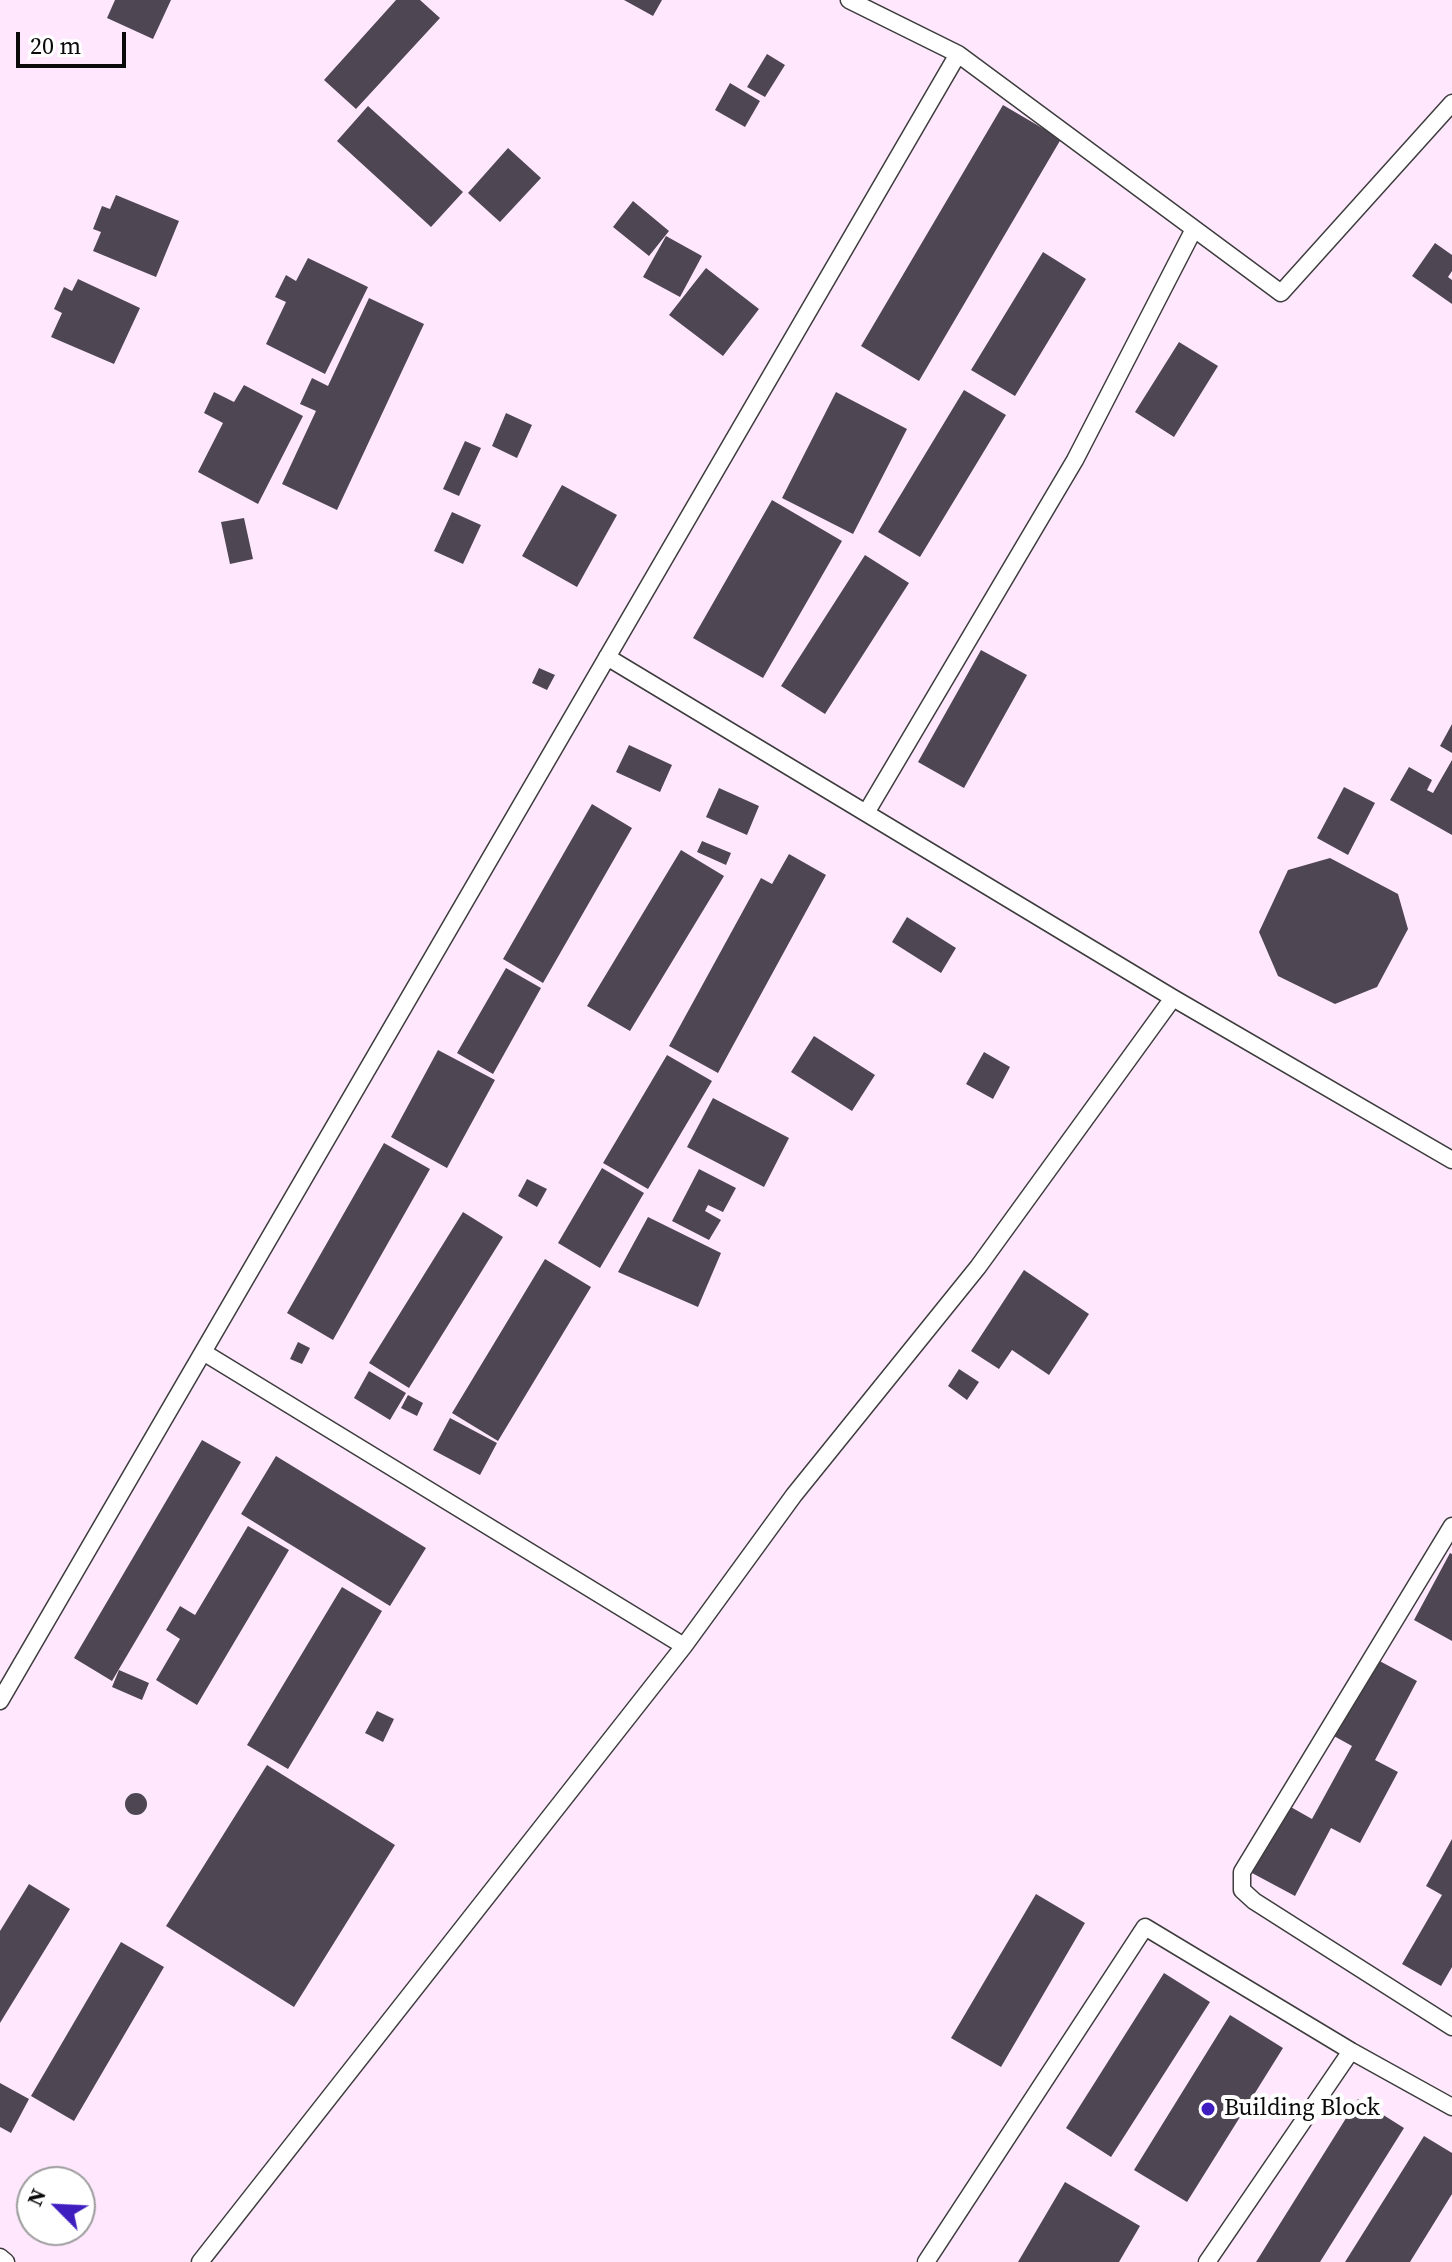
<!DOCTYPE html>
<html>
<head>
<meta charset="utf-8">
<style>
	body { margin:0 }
	#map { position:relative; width:1452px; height:2262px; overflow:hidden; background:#ffe8fe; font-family:"Source Serif 4",serif }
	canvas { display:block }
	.north { position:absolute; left:16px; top:2166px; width:80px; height:80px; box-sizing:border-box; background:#fff; border:2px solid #9d9d9d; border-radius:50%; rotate:294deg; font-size:22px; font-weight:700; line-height:32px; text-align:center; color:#0a0a0a }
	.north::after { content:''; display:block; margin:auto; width:28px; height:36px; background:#3f1ebf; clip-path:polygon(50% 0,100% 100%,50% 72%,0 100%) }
	.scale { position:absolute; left:16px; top:32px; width:110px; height:36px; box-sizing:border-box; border:4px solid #0a0a0a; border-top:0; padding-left:10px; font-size:24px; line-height:28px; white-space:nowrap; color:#0a0a0a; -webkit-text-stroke:6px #fff; paint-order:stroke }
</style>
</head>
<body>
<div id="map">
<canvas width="1452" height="2262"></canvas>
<div class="north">N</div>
<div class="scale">20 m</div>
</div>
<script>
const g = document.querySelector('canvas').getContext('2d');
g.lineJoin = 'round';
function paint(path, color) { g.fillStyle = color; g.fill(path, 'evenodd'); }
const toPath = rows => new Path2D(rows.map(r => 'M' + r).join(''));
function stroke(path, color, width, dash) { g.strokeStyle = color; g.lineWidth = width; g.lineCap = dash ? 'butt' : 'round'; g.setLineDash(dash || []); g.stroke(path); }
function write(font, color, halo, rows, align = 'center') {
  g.font = font + ' "Source Serif 4",serif'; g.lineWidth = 8; g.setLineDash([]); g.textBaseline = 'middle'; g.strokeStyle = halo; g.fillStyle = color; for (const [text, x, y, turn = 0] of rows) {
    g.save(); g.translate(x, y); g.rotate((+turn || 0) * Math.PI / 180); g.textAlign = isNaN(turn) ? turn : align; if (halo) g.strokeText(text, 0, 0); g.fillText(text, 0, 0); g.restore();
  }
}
paint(toPath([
	[115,0,171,0,153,39,107,18],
	[396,0,420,0,440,18,356,109,324,80],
	[624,0,662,0,653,16],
	[767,54,785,65,765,97,747,87],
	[730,83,760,101,745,127,715,110],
	[1003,105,1061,139,919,381,861,346],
	[368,106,463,192,431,227,337,141],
	[508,148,541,178,500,222,468,193],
	[116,195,179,221,156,277,93,251,101,232,93,229,102,206,110,209],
	[633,201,669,231,649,256,613,227],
	[666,236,702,256,680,297,643,277],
	[1435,243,1452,255,1452,271,1448,277,1452,280,1452,304,1412,276],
	[1043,252,1086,279,1015,396,971,370],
	[308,258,368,287,325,374,266,344,286,302,275,297,286,275,296,281],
	[706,268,759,309,723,356,669,315],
	[78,279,140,308,114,364,51,337,62,313,54,309,64,287,72,291],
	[369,298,424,324,337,510,282,484,316,411,300,404,312,378,328,386],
	[1179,342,1218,366,1174,437,1135,412],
	[244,385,303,416,258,504,198,472,223,423,204,413,214,392,234,402],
	[964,390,1006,415,920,557,878,532],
	[836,392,907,429,853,534,782,498],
	[506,413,532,425,517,458,492,446],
	[465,441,481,448,459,496,443,489],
	[562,485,617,515,577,587,522,556],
	[772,500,842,541,763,678,693,638],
	[452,512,481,525,463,564,434,551],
	[244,518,253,559,230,564,221,522],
	[865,555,909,583,825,714,781,686],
	[981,650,1027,675,964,788,918,762],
	[539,668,555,675,547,690,532,683],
	[1452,724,1452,753,1440,746],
	[629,745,672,765,660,792,616,772],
	[1452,760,1452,835,1390,800,1409,767,1432,780,1427,790,1433,793],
	[1344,787,1375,803,1348,855,1317,838],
	[719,788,759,806,747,835,706,817],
	[592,804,632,828,543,983,503,959],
	[702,841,731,853,726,865,697,852],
	[681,850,724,876,630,1031,587,1006],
	[789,854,826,875,718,1073,669,1046,761,878,772,884],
	[1330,858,1398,894,1408,929,1377,987,1335,1004,1278,976,1259,932,1288,870],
	[907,917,956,948,941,973,892,942],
	[506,968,541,988,493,1074,457,1053],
	[814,1036,875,1075,852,1111,791,1072],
	[438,1050,495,1080,447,1168,391,1137],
	[984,1052,1010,1067,993,1099,966,1084],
	[667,1055,712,1081,648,1189,603,1163],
	[713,1098,789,1138,764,1187,687,1147],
	[384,1143,430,1169,333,1340,287,1313],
	[602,1168,644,1193,600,1268,558,1243],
	[699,1169,736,1188,723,1212,708,1205,705,1211,721,1220,709,1240,672,1221],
	[527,1179,547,1189,537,1207,518,1196],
	[463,1212,503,1237,409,1388,369,1363],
	[648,1217,721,1253,698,1307,618,1272],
	[545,1259,591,1287,498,1441,452,1413],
	[1024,1270,1089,1314,1049,1375,1012,1350,999,1369,971,1351],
	[298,1342,310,1348,302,1364,290,1359],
	[959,1369,979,1382,967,1400,948,1386],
	[369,1371,406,1393,390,1420,354,1398],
	[408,1395,423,1403,417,1416,401,1408],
	[450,1418,497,1443,480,1475,433,1450],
	[202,1440,241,1462,112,1681,74,1658],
	[276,1456,426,1548,390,1606,241,1514],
	[248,1526,289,1550,197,1705,156,1680,180,1639,166,1630,180,1606,195,1615],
	[1450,1553,1452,1554,1452,1641,1414,1620],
	[342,1587,382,1611,288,1769,247,1745],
	[1374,1658,1417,1681,1375,1760,1398,1772,1360,1843,1331,1828,1295,1896,1252,1873,1289,1806,1312,1819,1352,1746,1332,1735],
	[119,1670,149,1683,142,1700,112,1687],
	[377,1711,394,1719,383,1742,365,1733],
	[267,1765,395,1845,294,2007,166,1926],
	'125 1804a11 11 0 1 1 22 0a11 11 0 1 1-22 0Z',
	[1452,1839,1452,1967,1441,1986,1402,1964,1442,1895,1426,1886],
	[29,1884,70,1909,0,2023,0,1931],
	[1036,1894,1085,1923,1001,2067,951,2038],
	[121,1942,164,1967,74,2121,31,2096],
	[1164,1973,1210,2002,1111,2157,1066,2128],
	[1230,2015,1283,2048,1187,2202,1134,2170],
	[0,2083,29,2099,11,2133,0,2127],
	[1358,2099,1404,2128,1320,2262,1256,2262],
	[1424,2136,1452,2153,1452,2194,1410,2262,1345,2262],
	[1065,2182,1140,2226,1119,2262,1018,2262]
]), '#4f4653');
const lane = toPath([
	[849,0,958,54,1281,293,1452,103],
	[607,657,1173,998,1452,1160],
	[866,813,1075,460,1194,229],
	[203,1352,684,1646],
	[1452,1526,1242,1872,1242,1890,1254,1901,1452,2027],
	[0,1701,958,54],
	[0,2257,6,2262],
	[200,2262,684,1646,794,1495,978,1267,1173,998],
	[926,2262,1145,1927,1351,2051,1452,2107],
	[1207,2262,1351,2051]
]);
stroke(lane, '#3d3d3d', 19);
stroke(lane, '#fff', 16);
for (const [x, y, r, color] of [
	[1208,2109,8,"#3f1ebf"]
]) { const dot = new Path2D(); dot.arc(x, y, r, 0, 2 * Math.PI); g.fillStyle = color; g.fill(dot); stroke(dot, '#fff', 3); }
write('24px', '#0a0a0a', '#fff', [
	["Building Block",1224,2109]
], 'left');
</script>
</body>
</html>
